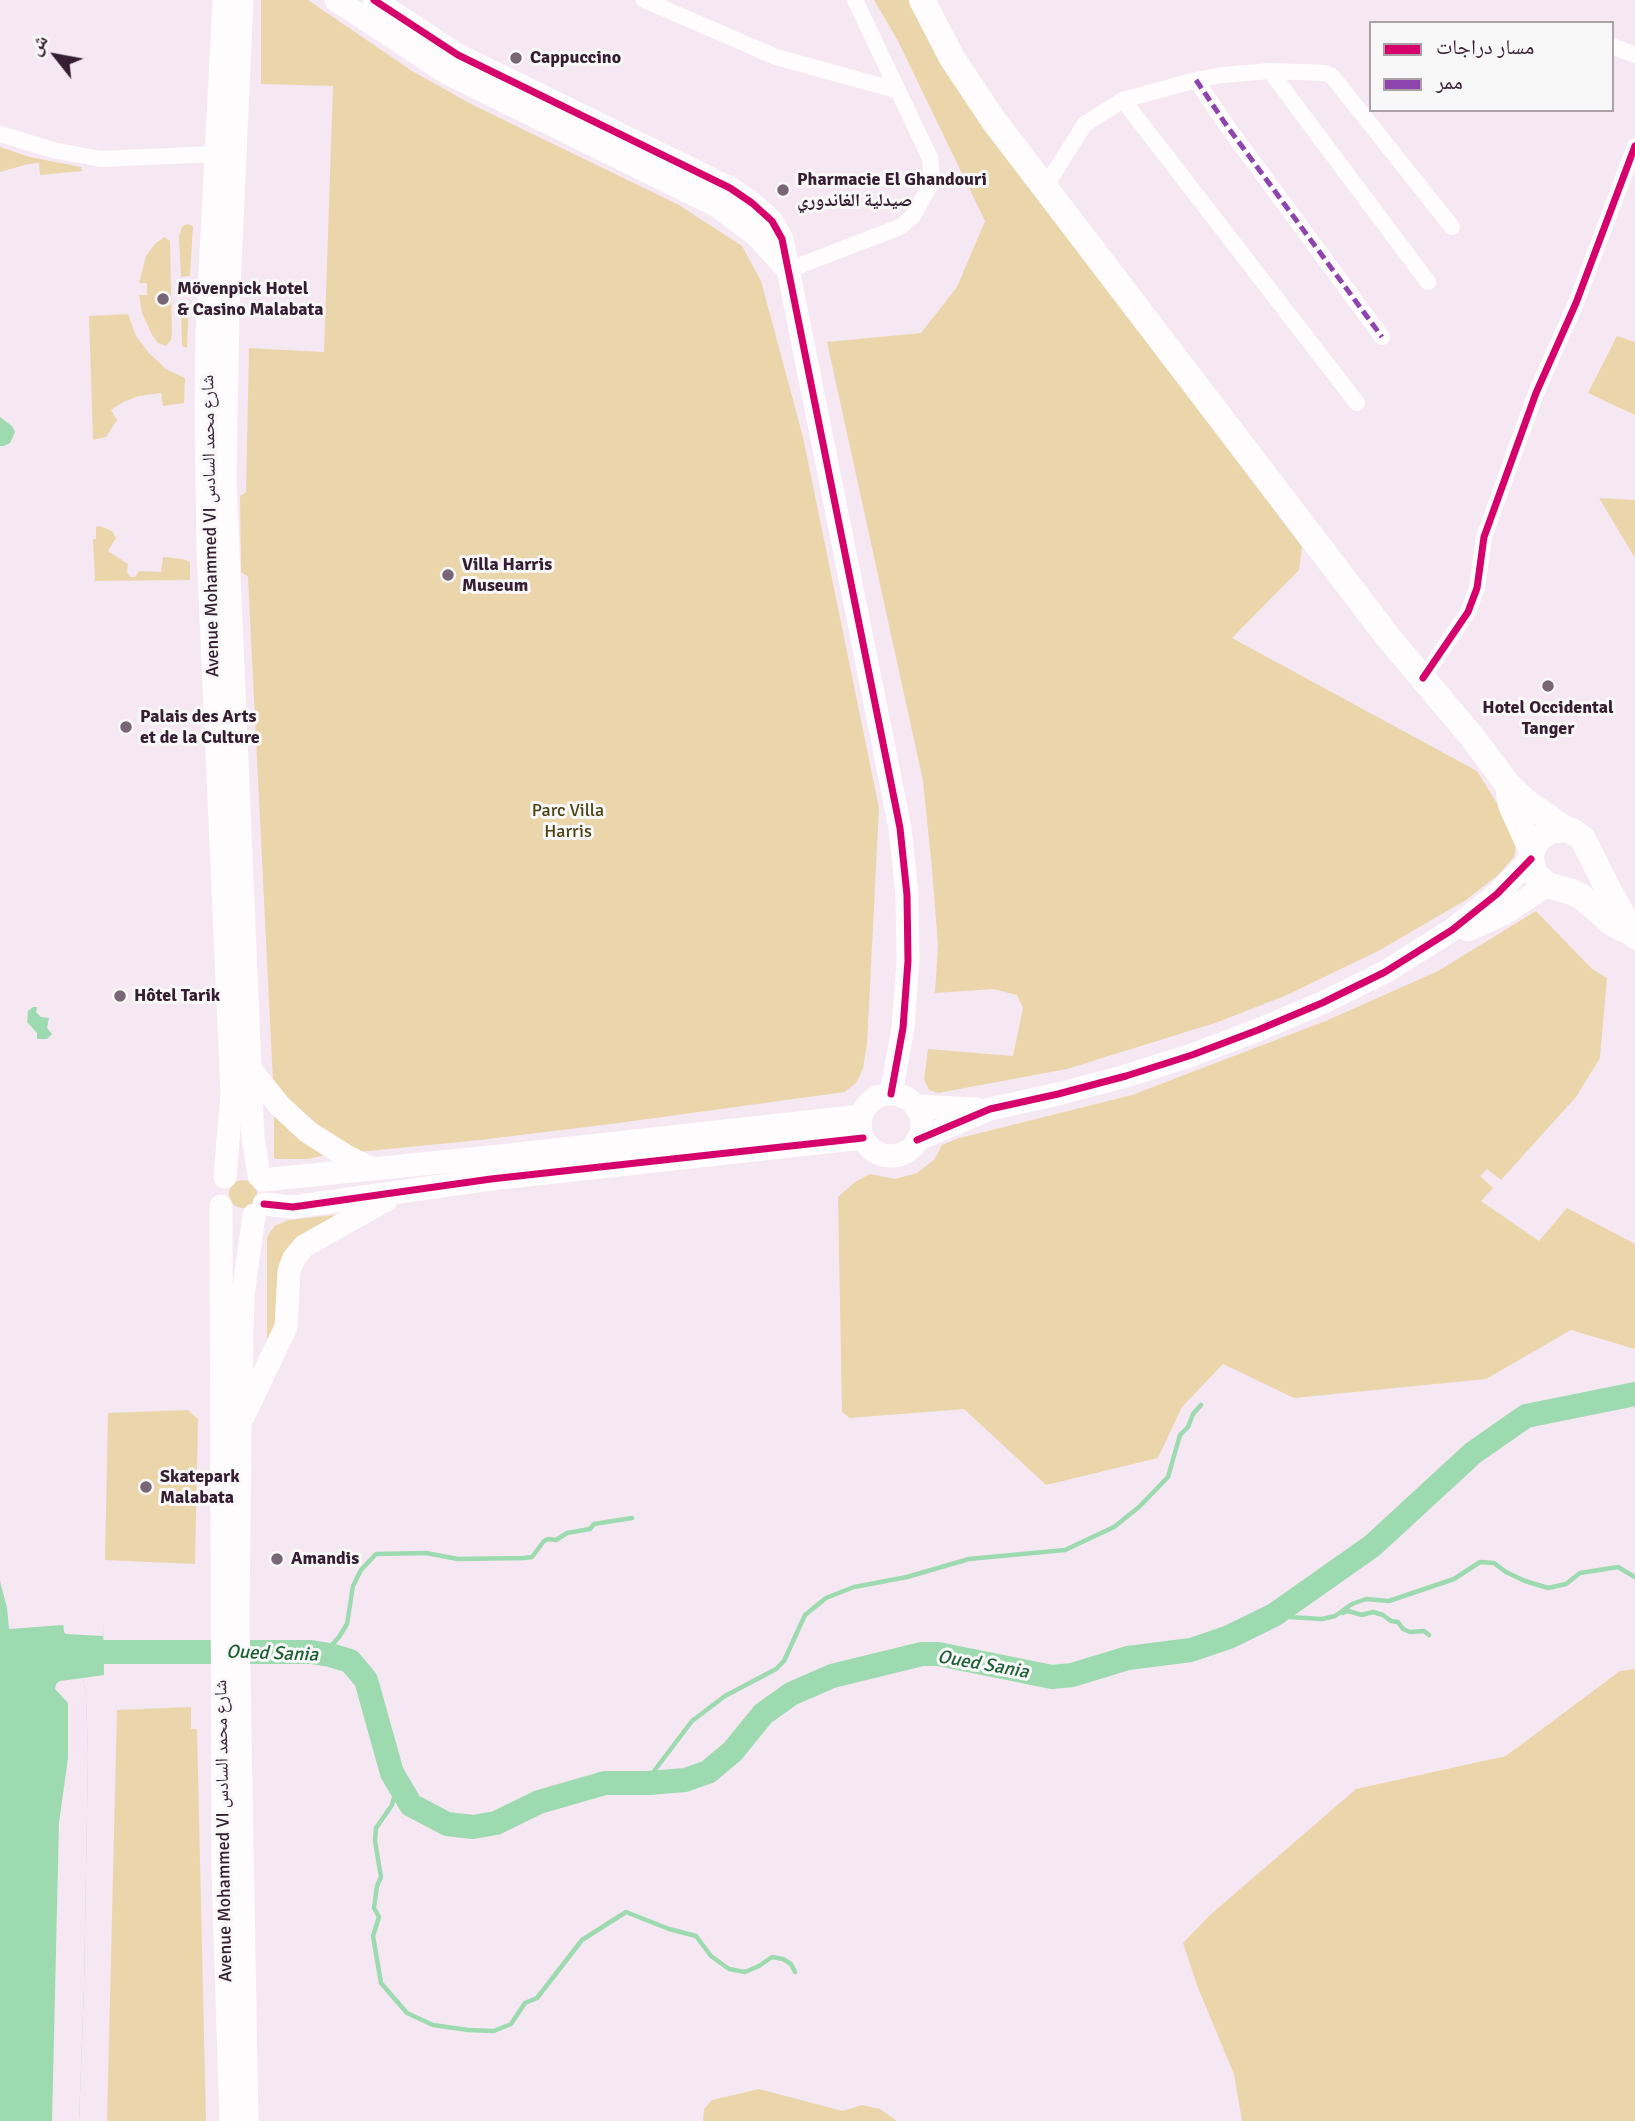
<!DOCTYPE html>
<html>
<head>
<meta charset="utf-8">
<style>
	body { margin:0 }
	#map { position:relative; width:1635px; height:2121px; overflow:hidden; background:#f5e8f3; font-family:Signika,"Noto Naskh Arabic",sans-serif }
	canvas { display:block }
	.legend { position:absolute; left:1369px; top:21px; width:245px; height:91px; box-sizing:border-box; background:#f8f8f8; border:2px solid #aaa1a9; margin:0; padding:9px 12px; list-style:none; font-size:21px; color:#351e32 }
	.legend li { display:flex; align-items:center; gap:14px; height:35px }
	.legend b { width:35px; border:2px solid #aaa1a9 }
	.north { position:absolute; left:21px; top:21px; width:70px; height:70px; -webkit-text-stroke:5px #f8f8f8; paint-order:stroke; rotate:301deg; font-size:19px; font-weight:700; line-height:28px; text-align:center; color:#351e32 }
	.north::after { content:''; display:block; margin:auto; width:24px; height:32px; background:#351e32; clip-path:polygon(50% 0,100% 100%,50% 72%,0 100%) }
</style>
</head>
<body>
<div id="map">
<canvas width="1635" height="2121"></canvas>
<ul class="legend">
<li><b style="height:9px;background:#d6006c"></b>مسار دراجات</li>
<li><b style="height:9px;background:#8e44ad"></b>ممر</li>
</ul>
<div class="north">ش</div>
</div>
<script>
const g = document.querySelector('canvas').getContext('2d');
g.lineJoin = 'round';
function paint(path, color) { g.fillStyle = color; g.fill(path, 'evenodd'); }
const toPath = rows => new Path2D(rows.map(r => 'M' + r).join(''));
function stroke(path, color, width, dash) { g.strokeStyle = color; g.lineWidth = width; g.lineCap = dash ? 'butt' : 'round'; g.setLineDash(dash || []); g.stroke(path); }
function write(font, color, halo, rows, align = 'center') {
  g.font = font + ' Signika,"Noto Naskh Arabic",sans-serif'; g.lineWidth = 6; g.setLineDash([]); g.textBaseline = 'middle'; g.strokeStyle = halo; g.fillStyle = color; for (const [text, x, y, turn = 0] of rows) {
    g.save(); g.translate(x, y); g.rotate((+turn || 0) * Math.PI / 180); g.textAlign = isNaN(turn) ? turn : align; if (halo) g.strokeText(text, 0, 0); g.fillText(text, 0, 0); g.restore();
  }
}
paint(toPath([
	[261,0,308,0,412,71,473,105,679,205,742,246,761,281,803,437,879,808,867,1044,863,1068,857,1082,845,1092,611,1124,480,1140,358,1152,309,1122,273,1082,248,577,241,572,240,496,246,492,249,348,324,352,333,86,261,84],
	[874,0,913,0,1160,359,1302,547,1299,570,1232,638,1477,771,1513,829,1517,841,1514,857,1498,875,1466,900,1380,950,1287,995,1218,1022,1067,1069,938,1093,929,1090,924,1079,928,1049,1013,1056,1023,1008,1017,995,993,989,935,993,938,945,932,869,923,781,827,342,921,333,957,287,985,221,897,39],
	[0,147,30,157,81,167,82,171,40,175,39,163,28,164,0,172],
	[187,224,193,226,190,276,181,277,179,236,182,227],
	[164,237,170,241,172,333,171,340,166,346,158,343,152,335,142,313,139,295,147,295,147,283,139,283,146,256,155,244],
	[189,303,187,348,182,346,181,305],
	[128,314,136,336,149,353,166,369,185,378,184,403,163,406,161,393,139,396,123,402,111,410,117,420,106,437,93,440,89,316],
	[1617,336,1635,342,1635,415,1588,393],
	[1599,498,1635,500,1635,558],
	[100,526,112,531,116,538,108,551,128,564,127,572,130,577,135,577,139,571,161,572,163,557,183,559,190,562,190,580,95,581,93,539,96,539,96,527],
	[1536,911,1591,968,1607,978,1600,1058,1576,1097,1501,1180,1487,1169,1480,1176,1493,1188,1481,1201,1539,1241,1567,1208,1635,1244,1635,1349,1571,1330,1486,1379,1294,1398,1223,1364,1182,1407,1158,1458,1046,1485,964,1409,850,1418,842,1412,838,1197,855,1182,870,1174,895,1179,917,1173,934,1160,942,1145,956,1139,1132,1095,1328,1020,1438,971],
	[274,1105,331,1154,308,1159,277,1159,274,1158],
	'229 1194a14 14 0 1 1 28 0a14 14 0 1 1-28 0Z',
	[343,1214,304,1239,267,1356,267,1238,270,1232,275,1226,288,1220],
	[188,1410,198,1419,195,1564,105,1560,108,1413],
	[1635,1669,1635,2121,1242,2121,1234,2074,1198,1988,1183,1943,1210,1915,1356,1789,1506,1756,1620,1671],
	[191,1707,191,1729,197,1729,206,2121,107,2121,117,1710],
	[759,2089,843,2111,862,2105,880,2109,897,2121,703,2121,704,2109,712,2100]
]), '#ebd6ac');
paint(toPath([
	[0,417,12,426,15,432,10,443,4,446,0,446],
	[33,1007,37,1007,36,1012,41,1017,49,1018,47,1028,52,1034,47,1039,37,1039,37,1033,27,1022,28,1011],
	[0,1581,7,1608,9,1629,103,1622,104,1675,83,1678,86,1696,88,1755,84,1988,79,2121,0,2121]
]), '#9edaaf');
paint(toPath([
	[0,1379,28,1386,30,1418,18,1425,0,1431],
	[95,1619,103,1622,103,1636,66,1634,64,1632,63,1621],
	[83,1678,86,1696,88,1755,84,1988,79,2121,52,2121,59,1823,68,1758,68,1703,55,1689,56,1684,60,1681]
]), '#f5e8f3');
stroke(toPath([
	[1343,1613,1348,1611,1362,1615,1373,1612,1383,1615,1391,1621,1398,1622,1403,1629,1410,1632,1424,1631,1429,1635],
	[1272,1616,1322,1619,1335,1616,1352,1604,1366,1599,1389,1601,1454,1579,1480,1562,1494,1563,1506,1572,1525,1581,1548,1588,1566,1584,1580,1573,1618,1567,1635,1577],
	[311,1652,330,1647,339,1637,347,1624,353,1586,361,1570,376,1554,426,1553,458,1559,524,1558,532,1557,544,1541,548,1539,556,1540,567,1533,590,1529,594,1524,632,1518],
	[392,1773,395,1793,392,1805,376,1828,375,1841,381,1877,377,1886,374,1908,379,1917,373,1936,381,1983,407,2013,433,2025,468,2030,494,2031,511,2024,525,2003,537,1998,582,1940,626,1912,669,1929,696,1936,711,1956,729,1969,745,1972,759,1966,772,1957,783,1959,791,1964,795,1972],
	[645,1783,692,1721,725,1696,776,1669,784,1661,805,1615,826,1598,854,1587,907,1577,969,1559,1065,1550,1114,1527,1139,1507,1168,1477,1180,1435,1188,1427,1193,1414,1201,1405]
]), '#9edaaf', 4.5);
stroke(toPath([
	[104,1652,311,1652,330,1655,350,1661,366,1680,392,1773,411,1805,447,1824,473,1827,496,1823,539,1802,605,1783,649,1783,685,1780,708,1772,733,1751,763,1714,791,1694,832,1676,922,1654,938,1654,1052,1677,1072,1675,1128,1658,1191,1650,1229,1637,1274,1615,1372,1546,1473,1453,1526,1416,1635,1394]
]), '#9edaaf', 24);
stroke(toPath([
	[644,0,776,57,896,90],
	[1612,46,1635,55],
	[1270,71,1428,282],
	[1196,80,1227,126,1382,337],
	[1123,100,1357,403],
	[0,134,53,150,101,159,216,154],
	[1045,187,1085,124,1123,100,1196,80,1222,75,1270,71,1325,73,1332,76,1452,227],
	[788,270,900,227,913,216,932,182,930,158,855,0],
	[1423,678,1468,612,1477,588,1484,537,1536,393,1576,303,1635,146]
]), '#fefcfd', 16);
stroke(toPath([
	[224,0,207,333,206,408,208,549,232,1093,225,1177],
	[242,0,228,310,225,480,253,1137,259,1176],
	[336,0,447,73,717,206,756,235,788,270],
	[374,0,458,55,730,188,752,203,772,221,782,239,900,828,907,895,908,961,903,1028,891,1094],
	[1468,930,1505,913,1547,885],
	[250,1069,280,1106,308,1132,346,1156,372,1169],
	'860 1125a31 31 0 1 1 62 0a31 31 0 1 1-62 0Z',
	[915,1106,976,1109],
	[917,1140,990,1109,1058,1094,1126,1076,1192,1055,1258,1030,1322,1003,1385,972,1452,930,1497,894,1531,859],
	[263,1180,491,1157,861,1116],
	[264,1204,293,1207,491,1179,863,1138],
	[221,1206,223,1870,231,2121],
	[244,1415,286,1327,289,1271,294,1258,304,1246,386,1200],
	[247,2121,238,1619,240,1428,243,1295,254,1215]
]), '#fefcfd', 23);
stroke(toPath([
	[922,0,952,58,994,121,1388,637,1473,738,1508,785,1526,802,1565,829,1572,831,1583,839,1609,891,1635,936],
	[1508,785,1511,805,1532,851],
	[1565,829,1550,831,1538,839,1532,851,1531,859,1534,873,1547,885,1572,892,1582,897,1612,923,1630,932]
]), '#fefcfd', 26);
stroke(toPath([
	[1196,80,1227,126,1382,337]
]), '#8e44ad', 5, [10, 5]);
stroke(toPath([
	[374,0,458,55,730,188,752,203,772,221,782,239,900,828,907,895,908,961,903,1028,891,1094],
	[1423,678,1468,612,1477,588,1484,537,1536,393,1576,303,1635,146],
	[917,1140,990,1109,1058,1094,1126,1076,1192,1055,1258,1030,1322,1003,1385,972,1452,930,1497,894,1531,859],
	[264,1204,293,1207,491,1179,863,1138]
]), '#d6006c', 7);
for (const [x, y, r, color] of [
	[516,58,7,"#786576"],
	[783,190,7,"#786576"],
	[163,299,7,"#786576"],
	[448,575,7,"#786576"],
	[1548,686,7,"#786576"],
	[126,727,7,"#786576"],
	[120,996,7,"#786576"],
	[146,1487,7,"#786576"],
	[277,1559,7,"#786576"]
]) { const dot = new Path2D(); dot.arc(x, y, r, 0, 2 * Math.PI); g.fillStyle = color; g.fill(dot); stroke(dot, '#f8f8f8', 2.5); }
write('bold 18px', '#351e32', '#f8f8f8', [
	["Cappuccino",530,58],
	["Pharmacie El Ghandouri",797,180],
	["صيدلية الغاندوري",797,201],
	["Mövenpick Hotel",177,289],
	["& Casino Malabata",177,310],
	["Villa Harris",462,565],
	["Museum",462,586],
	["Hotel Occidental",1548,708,"center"],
	["Tanger",1548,729,"center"],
	["Palais des Arts",140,717],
	["et de la Culture",140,738],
	["Hôtel Tarik",134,996],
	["Skatepark",160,1477],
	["Malabata",160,1498],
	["Amandis",291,1559]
], 'left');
write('18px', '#351e32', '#f8f8f8', [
	["Avenue Mohammed VI شارع محمد السادس",211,526,-91],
	["Avenue Mohammed VI شارع محمد السادس",224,1831,-91]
]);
write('18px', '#4b3e12', '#f8f8f8', [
	["Parc Villa",568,811],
	["Harris",568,832]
]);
write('italic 19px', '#1e5e34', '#f8f8f8', [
	["Oued Sania",272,1654,2],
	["Oued Sania",983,1665,10]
]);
</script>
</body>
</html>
